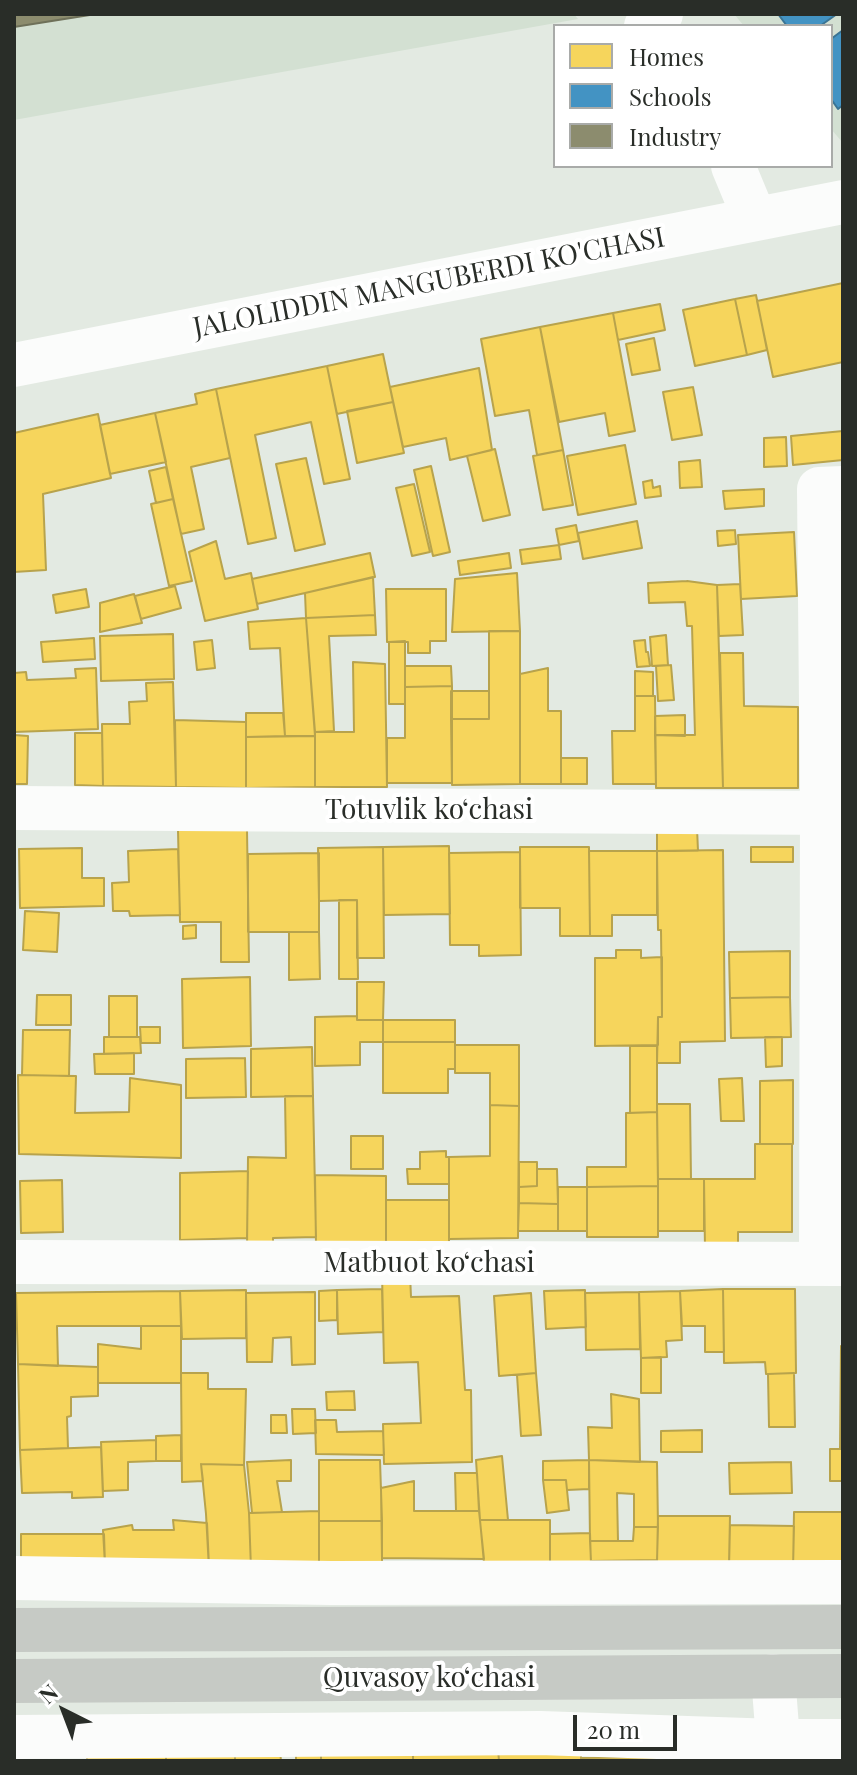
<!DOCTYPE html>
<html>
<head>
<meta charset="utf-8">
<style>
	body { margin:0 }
	#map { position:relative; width:857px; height:1775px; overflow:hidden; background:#e3eae2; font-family:"Playfair Display",serif }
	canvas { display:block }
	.frame { position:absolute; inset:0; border:16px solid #292d28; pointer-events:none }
	.legend { position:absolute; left:553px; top:24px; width:280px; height:144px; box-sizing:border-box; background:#fff; border:2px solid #a9aba9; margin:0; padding:10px 14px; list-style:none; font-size:24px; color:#292d28 }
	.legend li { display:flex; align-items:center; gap:16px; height:40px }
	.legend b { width:40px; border:2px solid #a9aba9 }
	.north { position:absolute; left:24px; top:1671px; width:80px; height:80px; -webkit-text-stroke:6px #fff; paint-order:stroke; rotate:318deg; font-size:22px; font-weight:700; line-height:32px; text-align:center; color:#292d28 }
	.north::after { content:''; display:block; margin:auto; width:28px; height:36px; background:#292d28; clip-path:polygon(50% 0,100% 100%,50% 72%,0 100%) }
	.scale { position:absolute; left:573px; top:1715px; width:104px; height:36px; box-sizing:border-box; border:4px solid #292d28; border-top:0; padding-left:10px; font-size:24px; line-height:28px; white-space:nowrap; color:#292d28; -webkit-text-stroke:6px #fff; paint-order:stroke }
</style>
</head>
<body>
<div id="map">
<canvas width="857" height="1775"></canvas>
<div class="frame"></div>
<ul class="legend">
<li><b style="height:22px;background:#f6d55c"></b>Homes</li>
<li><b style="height:22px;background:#4393c3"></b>Schools</li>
<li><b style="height:22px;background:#8c8c6e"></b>Industry</li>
</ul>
<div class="north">N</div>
<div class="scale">20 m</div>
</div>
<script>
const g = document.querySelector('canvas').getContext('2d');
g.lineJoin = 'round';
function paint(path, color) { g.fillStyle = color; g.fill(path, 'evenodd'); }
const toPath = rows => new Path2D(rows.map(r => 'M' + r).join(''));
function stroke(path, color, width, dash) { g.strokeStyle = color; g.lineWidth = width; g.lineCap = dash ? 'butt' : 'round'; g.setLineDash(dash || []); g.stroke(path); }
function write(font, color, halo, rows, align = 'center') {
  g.font = font + ' "Playfair Display",serif'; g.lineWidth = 8; g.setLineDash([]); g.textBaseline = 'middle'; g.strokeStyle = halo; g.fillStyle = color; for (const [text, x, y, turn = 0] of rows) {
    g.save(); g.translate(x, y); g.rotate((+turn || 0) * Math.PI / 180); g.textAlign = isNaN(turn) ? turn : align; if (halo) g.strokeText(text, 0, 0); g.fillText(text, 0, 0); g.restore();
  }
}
paint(toPath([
	[14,14,574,14,578,19,14,120],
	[734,14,843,14,843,143,831,129,831,26,744,26]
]), '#d3e0d2');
const homes = toPath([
	[843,283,843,362,773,377,757,301,843,283],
	[756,295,767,350,747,355,735,299,756,295],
	[735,299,747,355,695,366,683,310,735,299],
	[660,304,665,330,618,340,613,313,660,304],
	[613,313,635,431,609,436,605,413,559,422,540,327,613,313],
	[540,327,563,450,537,455,529,410,495,416,481,339,540,327],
	[654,338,660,370,632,375,626,344,654,338],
	[383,354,393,402,337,414,327,366,383,354],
	[327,366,350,479,324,484,311,422,255,435,276,538,248,544,216,389,327,366],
	[479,368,492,450,450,460,446,438,403,447,390,387,479,368],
	[693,387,702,435,672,440,663,392,693,387],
	[216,389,230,458,191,467,204,529,181,534,155,413,197,404,195,394,216,389],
	[393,402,404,453,357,463,347,411,393,402],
	[155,413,166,462,110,474,100,425,155,413],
	[98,414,111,478,43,494,46,570,14,572,14,433,98,414],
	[843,431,843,460,793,465,791,436,843,431],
	[786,437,787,466,764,467,764,438,786,437],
	[625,445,636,504,578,515,567,456,625,445],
	[495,449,510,515,483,521,467,456,495,449],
	[563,450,573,505,543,510,533,456,563,450],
	[306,458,325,544,295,551,276,464,306,458],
	[700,460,702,487,680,488,679,462,700,460],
	[431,466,450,552,433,556,414,470,431,466],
	[166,467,173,499,156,503,149,471,166,467],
	[652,480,653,488,660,486,661,496,645,498,643,482,652,480],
	[414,484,430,552,412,556,396,488,414,484],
	[764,489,764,506,725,509,723,491,764,489],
	[173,499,192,581,169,586,151,504,173,499],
	[637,521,642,548,583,559,578,533,637,521],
	[576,525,579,541,559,545,556,529,576,525],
	[735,530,736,544,718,546,717,531,735,530],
	[794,532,797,596,741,599,738,535,794,532],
	[216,541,225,579,251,573,258,609,205,621,189,552,216,541],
	[559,545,561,559,522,564,520,550,559,545],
	[370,553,375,577,257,604,252,579,370,553],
	[509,553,511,568,460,575,458,561,509,553],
	[517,573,520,631,452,632,455,579,517,573],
	[373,577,375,615,306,618,305,593,373,577],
	[687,581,717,585,723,788,656,788,655,735,695,735,692,626,687,626,685,602,649,603,648,583,687,581],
	[740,584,743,635,719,636,717,585,740,584],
	[175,586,181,608,141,619,135,596,175,586],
	[86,589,89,607,56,613,53,595,86,589],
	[386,589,446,589,446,641,430,641,430,653,408,653,408,642,387,642,386,589],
	[134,594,142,623,100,632,100,603,134,594],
	[375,615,376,635,329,636,334,731,315,732,306,618,375,615],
	[306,618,315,736,285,736,280,648,250,649,248,622,306,618],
	[489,631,520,631,520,784,452,785,451,719,489,719,489,631],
	[173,634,174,679,101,681,100,636,173,634],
	[666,635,668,665,652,666,650,637,666,635],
	[94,638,95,659,43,662,41,642,94,638],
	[212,640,215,668,197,670,194,642,212,640],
	[645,640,646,652,648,652,650,666,637,667,634,641,645,640],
	[405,641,405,704,389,704,389,642,405,641],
	[720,653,743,653,744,706,798,707,798,788,723,788,720,653],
	[353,662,385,664,387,787,315,787,315,732,354,732,353,662],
	[671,665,674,700,658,701,656,666,671,665],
	[405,666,451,666,452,686,405,687,405,666],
	[96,668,98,729,14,732,14,673,26,672,27,680,76,678,75,669,96,668],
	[548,668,548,711,561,711,561,784,520,784,520,674,548,668],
	[635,671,653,672,653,696,635,696,635,671],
	[173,682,176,787,103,786,102,724,130,724,129,702,147,701,146,683,173,682],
	[452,686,452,783,387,783,387,738,405,738,405,687,452,686],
	[451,691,489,691,489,719,451,719,451,691],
	[635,696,655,696,656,784,613,784,612,731,635,731,635,696],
	[246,713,283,713,285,736,246,737,246,713],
	[685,715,685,736,655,735,655,716,685,715],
	[175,720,246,722,246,788,176,787,175,720],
	[75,733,102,733,103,786,75,785,75,733],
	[14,735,28,736,27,784,14,784,14,735],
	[315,736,315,787,246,788,246,737,315,736],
	[561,758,587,758,587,784,561,784,561,758],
	[697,828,698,851,657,851,657,829,697,828],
	[178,830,247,830,249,962,221,962,221,922,180,922,178,830],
	[449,846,450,914,384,915,383,847,449,846],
	[383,847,384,958,357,958,357,900,319,901,318,848,383,847],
	[520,847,589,847,590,936,560,936,560,908,520,908,520,847],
	[751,847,793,847,793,862,751,862,751,847],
	[82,848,82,878,104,878,104,906,20,908,19,849,82,848],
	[178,849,180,915,130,916,129,911,113,911,112,883,129,882,128,851,178,849],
	[723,850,725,1041,680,1042,680,1063,657,1063,658,1017,662,1017,661,930,658,930,657,851,723,850],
	[589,851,657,851,657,915,612,915,612,936,590,936,589,851],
	[520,852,521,955,479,956,479,945,450,945,449,853,520,852],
	[319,853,319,932,248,932,248,854,319,853],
	[339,900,357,900,358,979,339,979,339,900],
	[25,911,59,913,57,952,23,950,25,911],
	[196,925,196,938,183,939,183,926,196,925],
	[289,932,319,932,320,979,289,980,289,932],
	[616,950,641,950,641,958,662,957,662,1017,658,1017,658,1045,595,1046,595,958,616,958,616,950],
	[790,951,790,997,730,998,729,952,790,951],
	[250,977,251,1046,183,1048,182,979,250,977],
	[357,982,384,982,383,1020,357,1020,357,982],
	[37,995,71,995,71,1025,36,1025,37,995],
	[109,996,137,996,137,1037,109,1037,109,996],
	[790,997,791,1037,731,1038,730,998,790,997],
	[357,1016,357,1020,383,1020,383,1042,360,1042,360,1065,315,1066,315,1017,357,1016],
	[383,1020,455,1020,455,1042,383,1042,383,1020],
	[140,1027,160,1027,160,1043,141,1043,140,1027],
	[23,1030,70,1030,69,1076,22,1075,23,1030],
	[104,1037,140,1037,141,1053,104,1054,104,1037],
	[765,1037,782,1037,782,1066,766,1067,765,1037],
	[383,1042,455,1042,455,1069,448,1069,448,1093,383,1093,383,1042],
	[455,1045,519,1045,519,1106,490,1105,490,1073,455,1073,455,1045],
	[630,1046,657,1046,657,1112,630,1113,630,1046],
	[312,1047,313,1096,251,1097,251,1049,312,1047],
	[134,1053,134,1074,95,1074,94,1054,134,1053],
	[245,1058,246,1097,186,1098,186,1059,245,1058],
	[18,1075,76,1076,75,1113,129,1112,130,1078,181,1085,181,1158,19,1154,18,1075],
	[742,1078,744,1121,721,1121,719,1079,742,1078],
	[793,1080,793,1144,760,1144,760,1081,793,1080],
	[285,1096,313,1096,316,1237,273,1238,273,1247,247,1248,248,1157,286,1158,285,1096],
	[657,1104,690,1104,691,1179,658,1179,657,1104],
	[490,1105,519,1106,518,1238,449,1239,449,1157,490,1156,490,1105],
	[657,1112,658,1186,587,1187,587,1167,626,1167,626,1113,657,1112],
	[351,1136,383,1136,383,1169,351,1169,351,1136],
	[755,1144,792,1144,792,1232,738,1232,738,1249,705,1249,704,1179,755,1179,755,1144],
	[446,1151,446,1157,449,1157,449,1184,408,1184,407,1169,420,1169,420,1152,446,1151],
	[519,1162,537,1162,537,1186,519,1187,519,1162],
	[537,1169,557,1169,558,1204,519,1203,519,1187,537,1186,537,1169],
	[248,1171,247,1238,180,1240,180,1173,248,1171],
	[315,1175,386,1176,386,1246,316,1245,315,1175],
	[658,1179,704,1179,704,1231,658,1231,658,1179],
	[62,1180,63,1232,21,1233,20,1181,62,1180],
	[658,1186,658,1237,587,1237,587,1187,658,1186],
	[558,1187,587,1187,587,1231,558,1231,558,1187],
	[386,1200,449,1200,449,1246,386,1246,386,1200],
	[519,1203,558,1204,558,1231,518,1231,519,1203],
	[382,1274,410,1274,411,1297,459,1296,465,1390,471,1390,472,1462,384,1464,383,1424,421,1423,418,1362,384,1363,382,1274],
	[382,1289,383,1332,338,1334,337,1290,382,1289],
	[723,1289,795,1289,796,1373,766,1374,765,1362,724,1363,723,1289],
	[723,1289,724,1352,705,1352,705,1326,682,1326,680,1291,723,1289],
	[246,1290,246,1338,182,1339,180,1291,246,1290],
	[337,1290,337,1320,319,1321,319,1291,337,1290],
	[585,1290,586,1327,546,1329,544,1291,585,1290],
	[180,1291,181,1326,57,1326,58,1366,18,1364,16,1293,180,1291],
	[680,1291,682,1340,666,1341,667,1357,641,1358,639,1292,680,1291],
	[315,1292,315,1364,292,1365,291,1337,273,1338,272,1362,247,1362,246,1293,315,1292],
	[639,1292,640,1349,586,1350,585,1293,639,1292],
	[531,1293,536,1373,499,1376,494,1296,531,1293],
	[141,1326,181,1326,181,1383,98,1383,98,1344,141,1349,141,1326],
	[841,1346,843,1346,843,1449,840,1449,841,1346],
	[661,1357,661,1393,641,1393,641,1358,661,1357],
	[18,1364,98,1367,98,1396,71,1397,71,1416,67,1417,68,1448,20,1450,18,1364],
	[181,1373,208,1373,208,1389,246,1389,244,1465,201,1464,203,1481,182,1482,181,1373],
	[536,1373,541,1435,521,1436,517,1375,536,1373],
	[794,1373,795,1427,769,1427,768,1374,794,1373],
	[354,1391,355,1410,327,1410,326,1392,354,1391],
	[611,1394,639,1399,640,1462,589,1460,588,1427,612,1428,611,1394],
	[292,1409,315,1409,316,1433,293,1434,292,1409],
	[271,1415,286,1415,287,1433,271,1433,271,1415],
	[315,1420,336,1420,337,1432,383,1431,384,1455,316,1454,315,1420],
	[702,1430,702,1452,661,1452,661,1431,702,1430],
	[181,1435,181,1461,156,1461,156,1436,181,1435],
	[156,1440,156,1461,128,1462,128,1490,103,1491,101,1442,156,1440],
	[101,1447,103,1497,72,1498,72,1492,22,1493,20,1450,101,1447],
	[830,1449,843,1449,843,1481,830,1481,830,1449],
	[502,1456,508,1520,480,1520,476,1460,502,1456],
	[291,1460,291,1481,277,1481,282,1512,252,1513,247,1462,291,1460],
	[319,1460,380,1460,382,1521,319,1521,319,1460],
	[589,1460,589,1489,567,1490,566,1480,543,1480,543,1461,589,1460],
	[589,1460,657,1462,658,1527,634,1527,634,1494,617,1493,618,1541,590,1541,589,1460],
	[791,1462,792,1493,730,1494,729,1463,791,1462],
	[201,1464,244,1465,249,1513,251,1569,209,1569,206,1514,201,1464],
	[455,1473,477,1473,479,1511,456,1511,455,1473],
	[543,1480,566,1480,569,1510,547,1513,543,1480],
	[414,1481,414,1511,479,1511,484,1559,382,1558,381,1488,414,1481],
	[319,1511,319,1568,251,1569,249,1513,319,1511],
	[794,1512,843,1512,843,1576,793,1572,794,1512],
	[658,1516,730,1516,729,1564,657,1563,658,1516],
	[173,1520,207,1523,209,1566,105,1565,103,1530,132,1525,133,1530,174,1530,173,1520],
	[480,1520,550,1520,550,1565,484,1563,480,1520],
	[319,1521,382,1521,382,1565,319,1565,319,1521],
	[730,1525,794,1526,793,1569,729,1568,730,1525],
	[634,1527,658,1527,657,1560,591,1561,590,1541,633,1541,634,1527],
	[590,1533,591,1565,550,1565,550,1534,590,1533],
	[21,1534,104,1534,105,1565,21,1565,21,1534],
	[166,1746,166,1761,87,1761,87,1748,166,1746],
	[413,1746,413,1761,321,1761,321,1747,413,1746],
	[321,1747,321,1761,296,1761,296,1748,321,1747],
	[581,1748,581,1761,499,1761,498,1749,581,1748],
	[498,1749,499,1761,413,1761,413,1750,498,1749],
	[280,1750,281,1761,235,1761,235,1751,280,1750],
	[235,1751,235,1761,166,1761,166,1752,235,1751],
	[666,1757,666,1761,581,1761,581,1758,666,1757]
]);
paint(homes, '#f6d55c');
stroke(homes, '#b8a34c', 2);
const schools = toPath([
	[778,14,837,14,820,26,787,26,778,14],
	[843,30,843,105,838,109,831,99,831,39,843,30]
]);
paint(schools, '#4393c3');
stroke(schools, '#3b7494', 2);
const industry = toPath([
	[14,14,96,14,14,27,14,14]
]);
paint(industry, '#8c8c6e');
stroke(industry, '#6e7059', 2);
stroke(toPath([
	[646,26,661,14],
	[733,166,755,219],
	[14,365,843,202],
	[14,808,843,813],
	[14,1262,843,1264],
	[821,1264,822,813,819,489,843,488],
	[14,1578,331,1583,843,1582],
	[773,1676,777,1727,776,1761],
	[14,1737,540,1733,776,1741,843,1741]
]), '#fbfcfb', 44);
stroke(toPath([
	[14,1630,843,1627],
	[14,1681,843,1676]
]), '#c6cac5', 44);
write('28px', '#292d28', '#fff', [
	["JALOLIDDIN MANGUBERDI KO'CHASI",429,283,-11],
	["Totuvlik koʻchasi",429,810],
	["Matbuot koʻchasi",429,1263],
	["Quvasoy koʻchasi",429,1678]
]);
</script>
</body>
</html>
